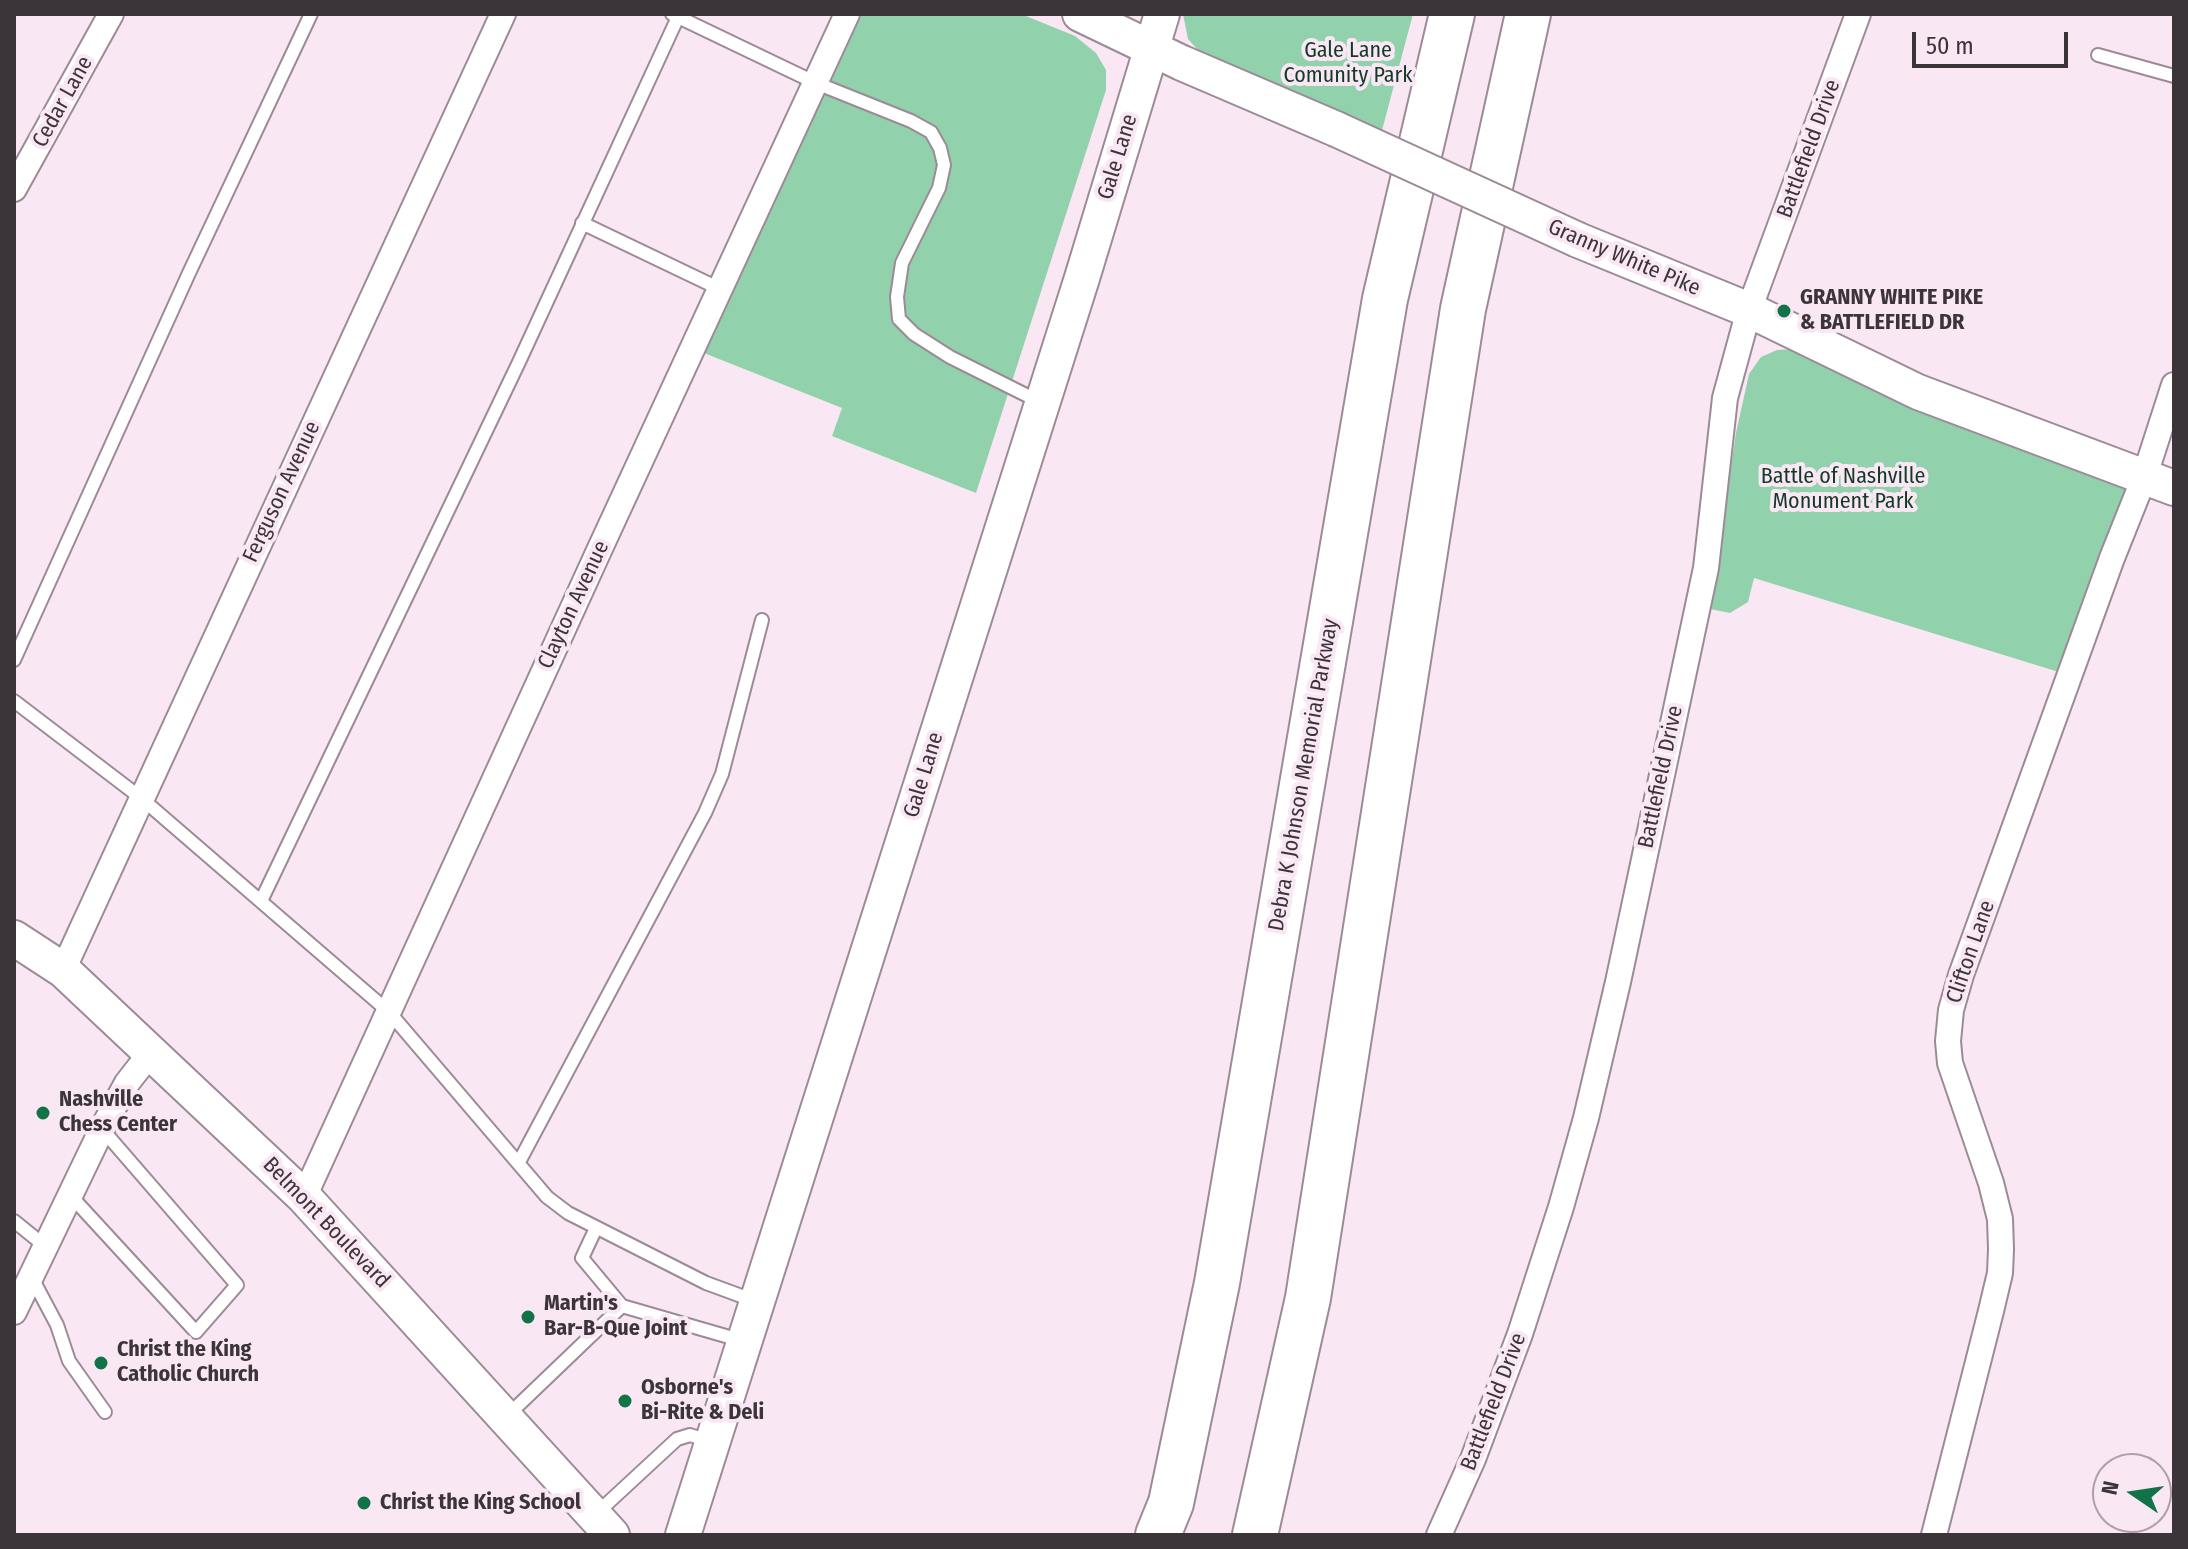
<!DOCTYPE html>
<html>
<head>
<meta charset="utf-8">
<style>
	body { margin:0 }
	#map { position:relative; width:2188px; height:1549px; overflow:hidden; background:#fae7f4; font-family:"Fira Sans Condensed",sans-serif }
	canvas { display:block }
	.frame { position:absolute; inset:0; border:16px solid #3b3439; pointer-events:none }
	.north { position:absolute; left:2092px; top:1453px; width:80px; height:80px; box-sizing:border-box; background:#fae7f4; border:2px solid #ae9fa9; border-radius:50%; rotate:283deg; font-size:22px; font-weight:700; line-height:32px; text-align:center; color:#3b3439 }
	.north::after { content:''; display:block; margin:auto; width:28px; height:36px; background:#127349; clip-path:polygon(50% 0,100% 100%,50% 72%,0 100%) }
	.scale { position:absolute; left:1912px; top:32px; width:156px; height:36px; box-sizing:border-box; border:4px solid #3b3439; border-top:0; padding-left:10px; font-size:24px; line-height:28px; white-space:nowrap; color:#3b3439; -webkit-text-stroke:6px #fae7f4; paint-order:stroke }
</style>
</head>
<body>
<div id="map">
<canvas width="2188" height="1549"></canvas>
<div class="frame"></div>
<div class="north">N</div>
<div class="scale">50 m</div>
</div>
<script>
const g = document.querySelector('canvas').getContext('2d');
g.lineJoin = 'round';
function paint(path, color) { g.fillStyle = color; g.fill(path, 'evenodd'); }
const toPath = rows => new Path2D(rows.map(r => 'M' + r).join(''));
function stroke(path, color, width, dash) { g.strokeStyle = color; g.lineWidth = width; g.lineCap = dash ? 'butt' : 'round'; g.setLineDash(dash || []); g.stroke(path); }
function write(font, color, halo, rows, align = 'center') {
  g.font = font + ' "Fira Sans Condensed",sans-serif'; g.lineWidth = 8; g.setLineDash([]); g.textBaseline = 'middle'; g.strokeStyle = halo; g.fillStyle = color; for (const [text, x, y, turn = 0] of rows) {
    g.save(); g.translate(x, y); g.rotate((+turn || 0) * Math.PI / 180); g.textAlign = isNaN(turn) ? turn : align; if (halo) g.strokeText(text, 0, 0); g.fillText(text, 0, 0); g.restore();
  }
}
paint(toPath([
	[862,14,1021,14,1075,36,1096,53,1106,70,1106,90,976,493,832,436,842,408,704,353],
	[1183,14,1413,14,1381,134,1198,50,1188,39],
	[1796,349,2132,482,2062,673,1754,578,1748,602,1730,613,1710,609,1736,433,1749,374,1761,357,1777,350]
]), '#91d1ac');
const lane = toPath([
	[672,14,816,83,911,121,931,132,940,148,944,165,939,188,902,263,897,297,899,319,914,334,950,357,1040,402],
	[2098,55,2174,76],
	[582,223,720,289],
	[14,660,189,273,311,14],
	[14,701,141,798,389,1012,547,1197,568,1213,706,1283,755,1301],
	[261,901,519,362,678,17],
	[519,1162,705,813,722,774,762,620],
	[70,1195,196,1332,237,1285,102,1129],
	[14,1221,45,1246],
	[596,1228,582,1258,622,1306,743,1341],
	[31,1276,57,1325,69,1361,105,1412],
	[506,1417,622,1306],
	[597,1513,677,1439,690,1435,712,1442]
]);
const street = toPath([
	[14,189,111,14],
	[63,970,503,14],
	[304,1197,597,555,847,14],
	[14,1312,102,1129,127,1083,152,1051],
	[1439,1535,1473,1459,1520,1334,1561,1207,1586,1118,1618,982,1706,568,1725,398,1749,310,1858,14],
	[1934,1535,1991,1311,2000,1273,2001,1249,2000,1219,1991,1183,1950,1063,1948,1041,1951,1010,1961,975,2112,558,2144,478,2174,385]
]);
const secondary = toPath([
	[1080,14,1182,63,1336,129],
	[1578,240,1749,310,1918,392,2174,488],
	[14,938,63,970,304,1197,612,1535],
	[683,1535,1082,278,1162,14]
]);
const highway = toPath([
	[1158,1535,1171,1503,1217,1283,1385,299,1452,14],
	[1255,1535,1308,1298,1463,309,1528,14]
]);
stroke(lane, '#9c8b97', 16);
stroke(street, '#9c8b97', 28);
stroke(secondary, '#9c8b97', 38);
stroke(highway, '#9c8b97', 48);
stroke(lane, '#fff', 12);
stroke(street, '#fff', 24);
stroke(secondary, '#fff', 34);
stroke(highway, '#fff', 44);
const secondaryBridge = toPath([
	[1336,129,1578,240]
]);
stroke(secondaryBridge, '#9c8b97', 38, []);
stroke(secondaryBridge, '#fff', 34);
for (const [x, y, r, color] of [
	[1784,311,8,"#127349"],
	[43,1113,8,"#127349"],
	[528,1317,8,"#127349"],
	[101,1363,8,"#127349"],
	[625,1401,8,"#127349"],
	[364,1503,8,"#127349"]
]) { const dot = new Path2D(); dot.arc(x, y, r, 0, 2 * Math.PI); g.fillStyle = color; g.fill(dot); stroke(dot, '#fae7f4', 3); }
write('22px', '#113b26', '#fae7f4', [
	["Gale Lane",1348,51],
	["Comunity Park",1348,76],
	["Battle of Nashville",1843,477],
	["Monument Park",1843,502]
]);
write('22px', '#3b3439', '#fae7f4', [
	["Cedar Lane",63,102,-61],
	["Battlefield Drive",1809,149,-70],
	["Gale Lane",1118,157,-73],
	["Granny White Pike",1624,258,23],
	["Ferguson Avenue",282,492,-65],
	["Clayton Avenue",574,605,-65],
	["Gale Lane",924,775,-73],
	["Debra K Johnson Memorial Parkway",1304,775,-80],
	["Battlefield Drive",1661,777,-78],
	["Clifton Lane",1971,952,-71],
	["Belmont Boulevard",326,1223,46],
	["Battlefield Drive",1494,1402,-69]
]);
write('bold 22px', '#3b3439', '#fae7f4', [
	["GRANNY WHITE PIKE",1800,298],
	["& BATTLEFIELD DR",1800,323],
	["Nashville",59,1100],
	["Chess Center",59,1125],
	["Martin's",544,1304],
	["Bar-B-Que Joint",544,1329],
	["Christ the King",117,1350],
	["Catholic Church",117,1375],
	["Osborne's",641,1388],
	["Bi-Rite & Deli",641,1413],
	["Christ the King School",380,1503]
], 'left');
</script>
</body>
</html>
